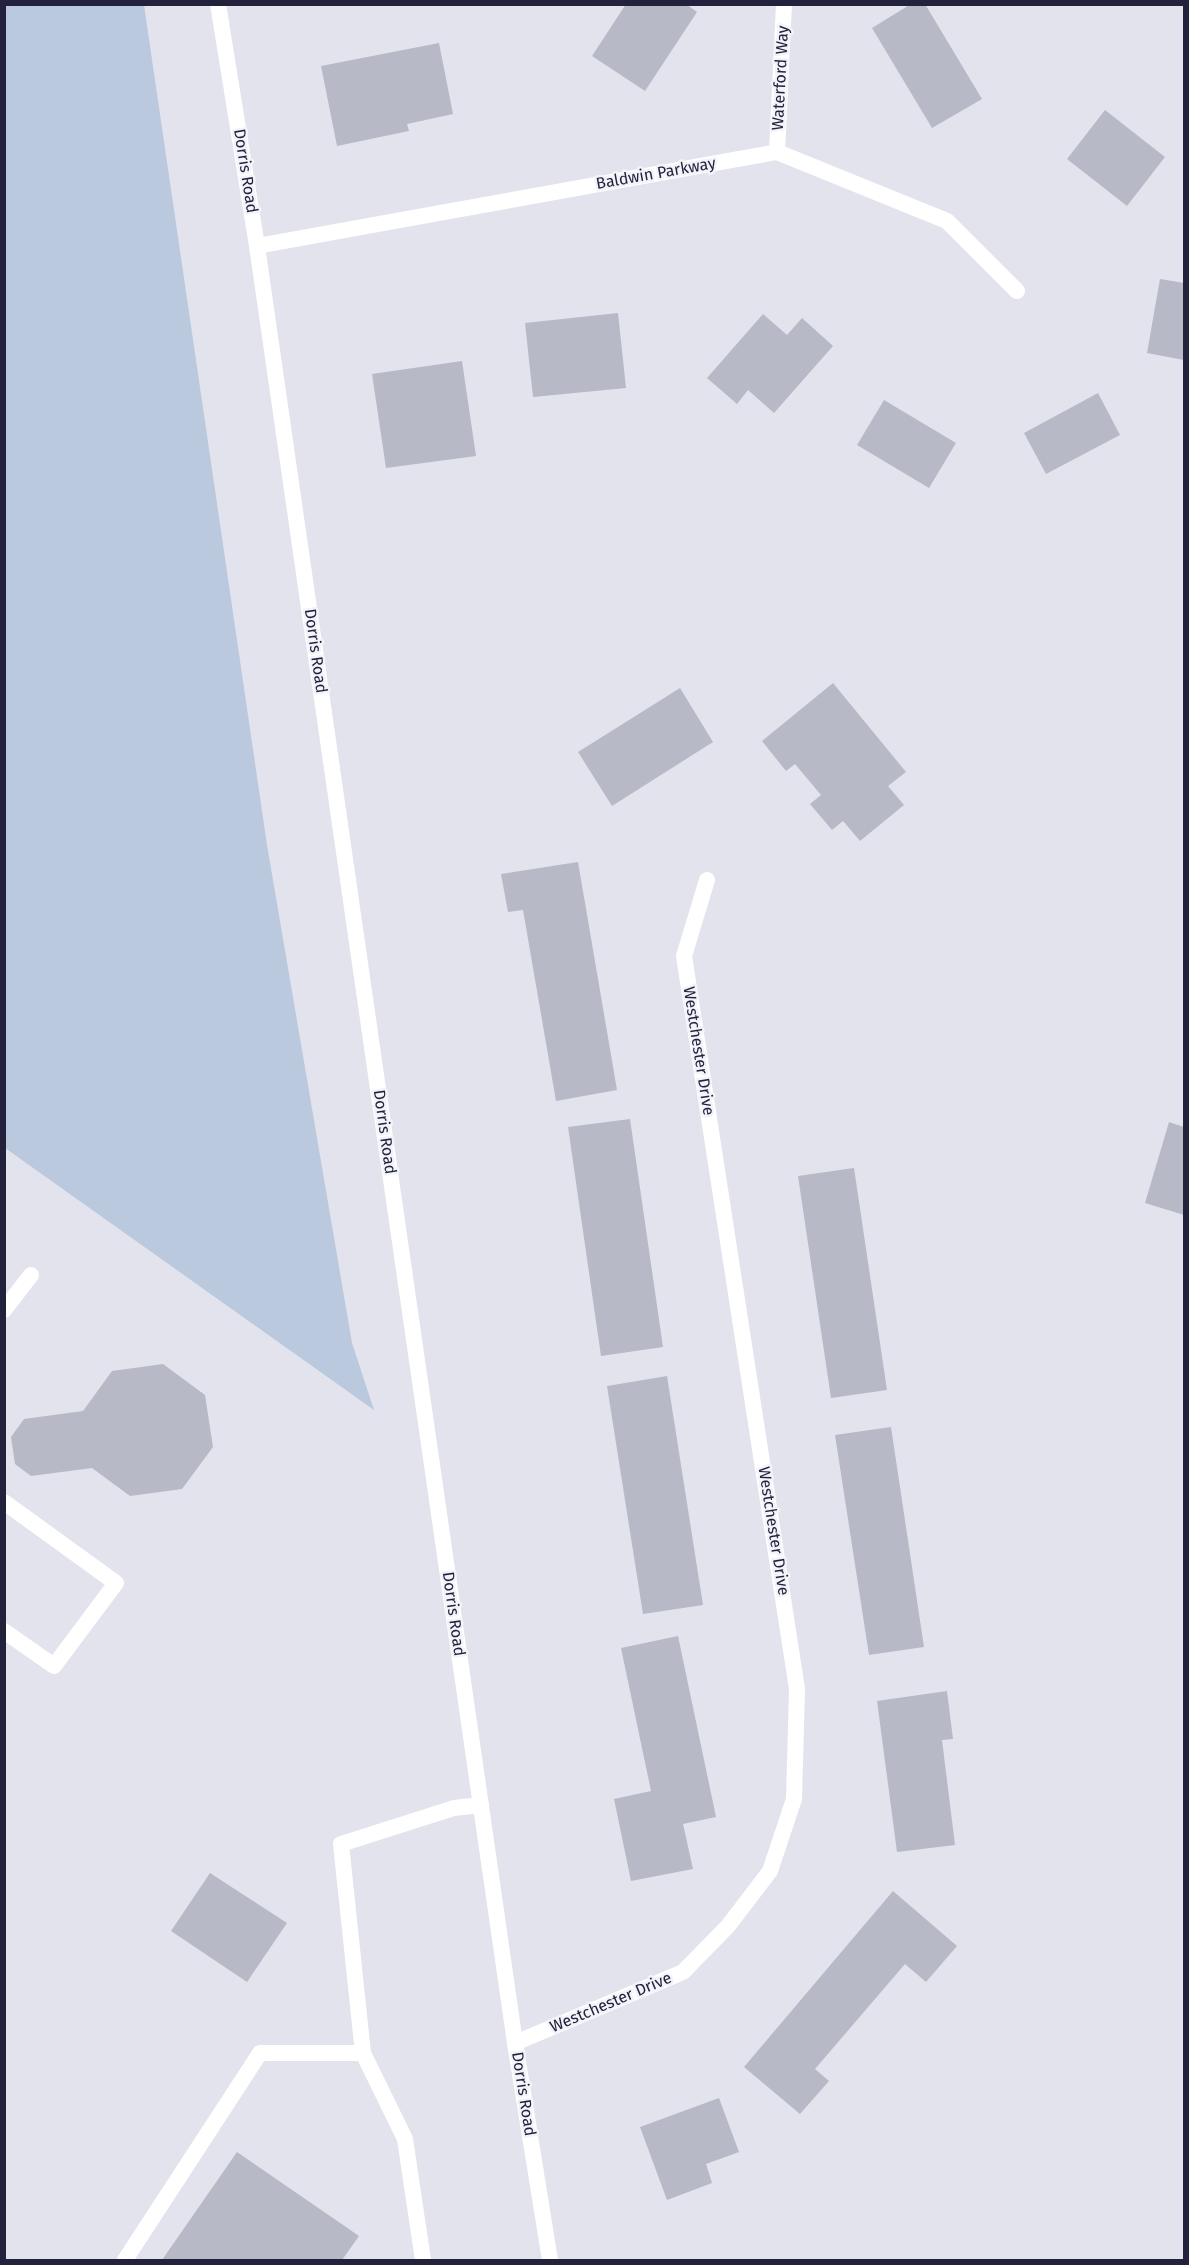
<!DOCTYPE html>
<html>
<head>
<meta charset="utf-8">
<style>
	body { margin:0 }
	#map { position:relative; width:1189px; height:2265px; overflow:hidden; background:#e2e3ec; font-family:"Fira Sans",sans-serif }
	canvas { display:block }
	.frame { position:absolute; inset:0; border:6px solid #22223d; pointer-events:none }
</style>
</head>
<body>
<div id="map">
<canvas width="1189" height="2265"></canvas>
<div class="frame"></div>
</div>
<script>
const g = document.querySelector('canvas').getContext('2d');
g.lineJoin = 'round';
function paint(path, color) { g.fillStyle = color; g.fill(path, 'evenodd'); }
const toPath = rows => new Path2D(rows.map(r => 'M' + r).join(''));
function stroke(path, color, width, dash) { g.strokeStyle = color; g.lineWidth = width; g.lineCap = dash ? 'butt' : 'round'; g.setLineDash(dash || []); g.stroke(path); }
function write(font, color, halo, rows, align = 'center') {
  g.font = font + ' "Fira Sans",sans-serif'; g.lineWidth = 5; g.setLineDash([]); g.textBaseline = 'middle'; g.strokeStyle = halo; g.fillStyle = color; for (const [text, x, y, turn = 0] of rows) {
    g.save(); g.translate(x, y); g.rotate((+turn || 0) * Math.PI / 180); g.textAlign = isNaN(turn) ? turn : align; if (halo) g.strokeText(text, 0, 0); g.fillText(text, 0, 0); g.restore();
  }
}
paint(toPath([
	[5,4,144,5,267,845,352,1343,374,1410,5,1148]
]), '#bac9de');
paint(toPath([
	[626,4,686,4,697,12,645,91,592,56],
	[911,4,925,4,982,99,932,128,872,28],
	[439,43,453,114,407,124,409,131,337,146,321,66],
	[1105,110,1165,157,1127,206,1067,159],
	[1160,279,1184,283,1184,360,1147,353],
	[618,313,626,388,533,397,525,323],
	[763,314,787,335,802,318,833,346,774,413,748,390,737,404,707,378],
	[462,361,476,456,386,468,372,374],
	[1098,393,1120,435,1046,474,1024,433],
	[884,400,956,443,929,488,857,445],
	[833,683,906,772,888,786,904,805,860,841,843,821,832,830,810,804,821,795,795,764,786,771,762,741],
	[680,688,713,742,612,806,578,752],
	[578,862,617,1090,556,1101,523,910,508,912,501,874],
	[630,1119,663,1347,601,1356,568,1127],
	[1169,1122,1184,1127,1184,1215,1145,1203],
	[854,1168,887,1390,831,1398,798,1176],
	[163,1364,205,1395,213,1447,182,1489,130,1496,92,1468,31,1476,15,1464,11,1437,24,1419,83,1411,112,1371],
	[667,1376,703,1605,643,1614,607,1386],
	[891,1427,924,1647,869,1655,835,1435],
	[678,1636,716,1817,683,1824,693,1869,631,1881,614,1799,651,1791,621,1648],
	[947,1691,953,1739,942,1740,955,1845,897,1852,877,1701],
	[210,1873,287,1923,247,1982,171,1931],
	[893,1891,957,1946,926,1982,905,1964,815,2069,829,2081,800,2114,744,2067],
	[719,2098,739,2152,706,2164,712,2183,667,2200,640,2127],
	[237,2152,359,2236,342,2260,162,2260]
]), '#b7b9c7');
stroke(toPath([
	[4,1310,31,1275],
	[4,1502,116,1583,54,1666,4,1631],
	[363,2053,341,1844,454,1808,481,1805],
	[125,2260,260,2053,363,2053,405,2139,423,2260]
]), '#fff', 16);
stroke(toPath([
	[777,152,784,4],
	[257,246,777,152,947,221,1017,291],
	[515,2043,683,1972,728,1926,770,1871,794,1799,797,1689,684,956,707,880]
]), '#fff', 16);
stroke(toPath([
	[218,4,257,246,515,2043,550,2260]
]), '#fff', 16);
write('16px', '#22223d', '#f2f4f9', [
	["Waterford Way",781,78,-87],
	["Dorris Road",245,171,81],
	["Baldwin Parkway",656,174,-10],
	["Dorris Road",315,651,82],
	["Westchester Drive",698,1051,81],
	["Dorris Road",384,1132,82],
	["Westchester Drive",773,1531,81],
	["Dorris Road",453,1614,82],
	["Westchester Drive",611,2003,-23],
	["Dorris Road",523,2094,81]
]);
</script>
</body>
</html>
